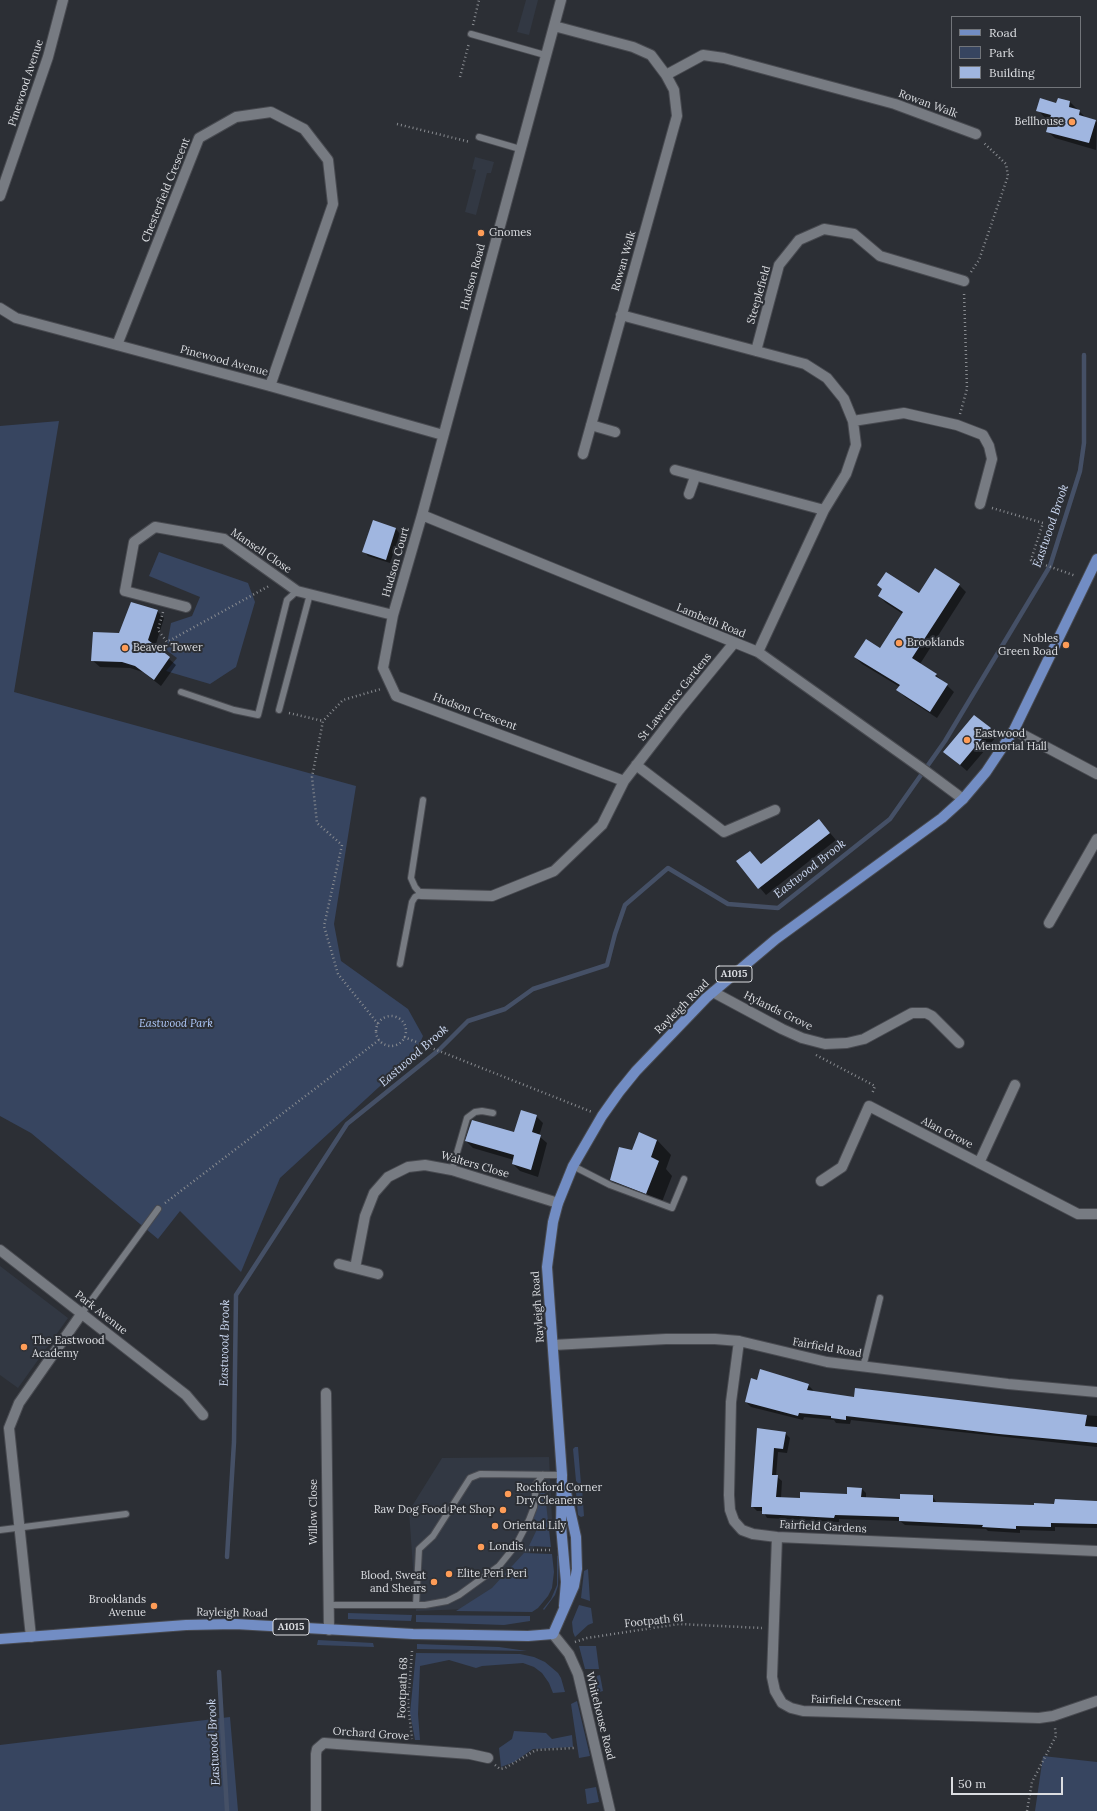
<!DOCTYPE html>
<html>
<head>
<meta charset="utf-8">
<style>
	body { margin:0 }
	#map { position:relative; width:1097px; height:1811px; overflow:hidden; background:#2c2f35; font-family:Lora,serif }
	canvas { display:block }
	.legend { position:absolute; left:951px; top:16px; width:130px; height:72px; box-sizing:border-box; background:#2c2f35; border:1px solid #72757a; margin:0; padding:5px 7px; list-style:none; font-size:12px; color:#dbdde1 }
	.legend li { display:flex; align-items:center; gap:8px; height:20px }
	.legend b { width:20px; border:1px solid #72757a }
	.scale { position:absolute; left:951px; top:1777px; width:112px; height:18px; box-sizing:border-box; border:2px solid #dbdde1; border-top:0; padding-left:5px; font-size:12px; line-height:14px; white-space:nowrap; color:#dbdde1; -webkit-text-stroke:3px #2c2f35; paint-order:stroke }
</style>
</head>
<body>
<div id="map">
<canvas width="1097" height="1811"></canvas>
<ul class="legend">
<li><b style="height:5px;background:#728dc4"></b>Road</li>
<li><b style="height:11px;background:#374560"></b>Park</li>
<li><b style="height:11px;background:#a0b6e0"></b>Building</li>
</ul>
<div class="scale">50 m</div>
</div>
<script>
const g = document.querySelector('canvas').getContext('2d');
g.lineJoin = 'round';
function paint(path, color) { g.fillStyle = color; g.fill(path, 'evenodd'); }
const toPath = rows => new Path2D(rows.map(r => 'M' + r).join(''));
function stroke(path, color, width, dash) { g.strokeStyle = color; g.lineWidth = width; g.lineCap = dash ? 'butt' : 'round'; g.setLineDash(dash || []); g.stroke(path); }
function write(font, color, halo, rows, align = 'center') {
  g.font = font + ' Lora,serif'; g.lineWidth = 4; g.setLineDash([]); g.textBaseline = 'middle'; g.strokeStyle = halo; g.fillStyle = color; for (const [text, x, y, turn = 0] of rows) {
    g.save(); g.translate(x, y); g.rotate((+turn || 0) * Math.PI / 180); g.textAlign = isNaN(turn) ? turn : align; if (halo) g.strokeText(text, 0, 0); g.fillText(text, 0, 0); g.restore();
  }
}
paint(toPath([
	[526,0,538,0,529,35,517,32],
	[475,157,494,162,491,173,487,173,476,215,465,212,476,170,472,169],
	[0,1266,68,1318,18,1388,0,1375],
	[549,1457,552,1520,513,1578,467,1609,416,1611,409,1511,442,1458]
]), '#323843');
paint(toPath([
	[59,421,14,692,356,786,334,924,341,961,408,1009,423,1036,416,1053,280,1178,241,1272,180,1211,158,1239,31,1133,0,1116,0,426],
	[159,552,248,583,255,602,236,667,210,684,166,671,177,658,166,650,171,623,192,616,200,597,149,576],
	[575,1447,578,1447,581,1484,579,1484,576,1481,573,1449],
	[542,1486,544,1486,551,1547,529,1546,540,1523,533,1518,538,1504],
	[582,1489,584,1516,581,1517,578,1515,576,1492],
	[524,1553,552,1554,554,1572,552,1588,548,1596,538,1608,532,1612,456,1611,492,1588],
	[559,1555,558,1586,555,1595,544,1610,543,1609,551,1599,557,1585,557,1556],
	[588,1569,590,1601,581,1598,584,1571],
	[579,1605,591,1608,593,1623,588,1625,575,1637,573,1632,572,1622],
	[348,1613,412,1615,411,1621,348,1619],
	[416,1615,530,1616,530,1621,504,1625,416,1622],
	[318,1640,373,1643,374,1647,317,1645],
	[417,1644,499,1647,527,1651,417,1649],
	[579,1646,596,1646,599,1669,585,1669],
	[416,1653,520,1654,534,1657,545,1662,558,1673,561,1678,565,1692,553,1693,549,1683,542,1673,534,1667,523,1663,482,1666,476,1668,449,1660,420,1666,418,1714,420,1740,415,1740,410,1713],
	[600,1675,603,1691,592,1694,589,1678],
	[577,1701,590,1756,579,1758,571,1704],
	[230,1717,238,1811,0,1811,0,1745],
	[514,1731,546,1733,552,1739,572,1735,573,1747,533,1749,514,1762,501,1767,499,1748,512,1739],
	[1043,1756,1097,1762,1097,1811,1035,1811],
	[596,1787,599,1802,587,1804,585,1789]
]), '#374560');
paint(toPath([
	[1070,102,1086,118,1097,122,1096,150,1055,138,1047,131,1051,119,1045,118,1038,110],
	[396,529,400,534,390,563,368,556,364,551],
	[935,569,959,585,966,592,920,664,936,675,954,692,937,718,905,697,898,690,900,687,862,664,855,657,880,649,903,614,886,603,879,596,919,594],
	[157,611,164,618,155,647,176,665,161,686,143,672,130,668,100,667,92,660,119,634],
	[990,729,997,736,967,771,945,752],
	[819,820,836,840,766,895,738,862,750,852,762,865],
	[536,1116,543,1123,539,1136,547,1143,538,1177,520,1171,513,1164,514,1160,473,1148,466,1141,515,1134],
	[639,1134,657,1140,671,1155,666,1169,672,1176,660,1207,626,1194,611,1180,633,1151],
	[758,1381,808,1385,813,1390,812,1392,855,1398,1097,1416,1097,1447,851,1420,850,1424,836,1423,834,1420,804,1417,803,1420,751,1407,746,1402],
	[758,1429,785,1433,790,1438,787,1453,778,1452,776,1476,782,1481,781,1498,801,1499,848,1495,861,1488,866,1493,866,1498,901,1500,932,1496,937,1503,1035,1506,1097,1502,1097,1528,1055,1527,1055,1531,1020,1530,1020,1533,988,1531,986,1529,905,1525,900,1521,839,1519,839,1522,767,1518,763,1511,757,1511,752,1506]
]), '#0007');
stroke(toPath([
	[227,1557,234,1442,236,1295,347,1124,439,1050,468,1021,505,1009,533,989,607,965,615,934,625,905,668,868,728,904,778,908,890,819,945,741,1050,566,1080,471,1084,443,1084,355],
	[219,1672,227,1811]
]), '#455066', 4.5);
paint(toPath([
	[1040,98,1056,103,1058,98,1070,101,1069,107,1080,110,1079,115,1096,120,1089,143,1046,132,1051,115,1036,111],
	[373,520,396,528,386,560,362,552],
	[935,568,960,584,912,658,937,674,935,676,948,684,930,712,896,690,900,685,854,657,866,639,880,648,903,612,878,596,882,589,877,585,886,572,919,593],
	[131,602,158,610,148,640,170,657,154,680,135,666,122,662,91,661,93,632,119,633],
	[974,715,991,728,960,765,943,752],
	[819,819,830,833,758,889,736,861,750,851,761,864],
	[521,1110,537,1115,532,1132,541,1135,531,1170,512,1164,514,1155,465,1141,472,1120,514,1132],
	[639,1132,657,1140,651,1157,659,1161,646,1194,610,1180,619,1147,632,1150],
	[760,1369,809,1384,807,1390,854,1397,855,1388,1087,1415,1085,1426,1097,1427,1097,1443,999,1434,846,1416,846,1420,831,1418,831,1416,799,1413,798,1416,745,1402,751,1378,757,1380],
	[757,1428,786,1432,783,1449,774,1448,772,1475,778,1475,776,1497,800,1498,800,1492,847,1494,847,1487,862,1488,861,1497,900,1499,900,1494,933,1495,933,1502,1034,1505,1034,1503,1054,1504,1055,1499,1097,1501,1097,1524,1051,1523,1051,1527,1016,1526,1016,1529,982,1527,983,1525,899,1521,899,1517,835,1515,834,1518,762,1514,762,1507,751,1507]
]), '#a0b6e0');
const service = toPath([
	[471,34,545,55],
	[479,137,520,149],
	[181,692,234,710,258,715,287,600,297,591],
	[279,710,310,594],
	[400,964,412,902,415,897,421,894,415,887,411,878,423,800],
	[573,1166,610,1185,672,1208,684,1179],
	[452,1170,467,1118,475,1112,482,1111,493,1113],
	[82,1313,158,1209],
	[863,1367,880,1298],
	[0,1530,126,1514],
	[327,1605,425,1605,447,1601,459,1595,499,1566,516,1545,529,1520,534,1507,536,1484,543,1475],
	[416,1605,419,1549,433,1536,470,1478,480,1474,562,1475]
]);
const minor = toPath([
	[561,0,422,515,393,615,383,668,396,696,624,781],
	[554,26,633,47,651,55,666,75,674,90,677,116,583,454],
	[666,75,703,55,724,58,895,104,976,134],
	[0,196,48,57,63,0],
	[0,308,16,318,270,386,443,435],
	[621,315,805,364,827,378,844,399,853,421,856,445,846,474,824,510,758,652],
	[117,345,199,138,236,117,271,112,304,129,328,160,333,204,270,386],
	[756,351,779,265,799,240,824,229,854,234,880,256,964,281],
	[853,421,904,413,957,425,983,435,989,446,992,459,980,504],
	[591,425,615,432],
	[675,470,824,510],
	[689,494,695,477],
	[422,515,758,652,924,770,963,799],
	[186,607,125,591,134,542,155,527,224,539,297,591,393,615],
	[1014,730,1097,774],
	[636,765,724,832,775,810],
	[421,894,492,896,554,871,602,825,624,781,679,710,734,643],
	[1049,923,1097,839],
	[713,992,782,1029,802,1038,825,1044,847,1043,864,1039,912,1013,926,1013,932,1016,959,1043],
	[979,1163,1015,1085],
	[821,1181,842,1167,869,1106,1078,1214,1097,1214],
	[0,1250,186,1395,203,1415],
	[339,1264,378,1274],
	[355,1268,365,1216,374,1193,388,1177,408,1167,425,1165,452,1170,558,1203],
	[739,1341,731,1402,729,1495,730,1510,734,1521,742,1530,753,1534,777,1537,1097,1551],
	[553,1345,666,1339,715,1339,739,1341,827,1362,1008,1384,1097,1392],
	[326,1393,329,1630],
	[777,1537,772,1677,775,1691,782,1703,791,1708,803,1711,1039,1718,1053,1716,1097,1701],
	[31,1637,9,1428,19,1403,82,1313],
	[316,1811,316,1754,317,1749,324,1743,470,1754,488,1758]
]);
const tertiary = toPath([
	[553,1634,569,1654,578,1674,610,1811]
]);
const primary = toPath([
	[564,1606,566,1582,561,1526,562,1475,547,1267,553,1222,558,1203,573,1166,602,1116,619,1092,636,1071,706,998,776,939,942,818,963,799,986,772,1014,730,1097,559],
	[0,1639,186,1625,235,1624,413,1634,528,1636,553,1634,574,1586,577,1569,576,1537,565,1488]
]);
stroke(service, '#484a50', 8);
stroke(minor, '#484a50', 12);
stroke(tertiary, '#484a50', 12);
stroke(primary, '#484a50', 12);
stroke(toPath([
	[473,25,479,0],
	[460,77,469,43],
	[397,124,470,142],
	[971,272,979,260,1008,176,1006,164,983,142],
	[960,414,967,389,964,292],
	[992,508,1043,523,1031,560,1076,576],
	[163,612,158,630,167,642,269,586],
	[289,713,323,721],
	'376 1031a15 15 0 1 1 30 0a15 15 0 1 1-30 0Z',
	[378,1024,338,974,324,926,342,845,317,823,312,777,323,721,343,700,381,689],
	[404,1037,592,1112],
	[816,1055,875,1086,872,1094],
	[165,1203,379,1040],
	[525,1550,552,1550],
	[575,1642,587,1638,679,1624,762,1628],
	[412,1651,408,1703,412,1739],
	[495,1765,500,1769,505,1768,536,1750,575,1748],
	[1027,1811,1032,1782,1056,1736,1055,1728]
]), '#898c91', 2.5, [1, 3]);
stroke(service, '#777b82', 6);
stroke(minor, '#777b82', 10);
stroke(tertiary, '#777b82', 10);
stroke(primary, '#728dc4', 10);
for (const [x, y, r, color] of [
	[1072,122,4,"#fe9c57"],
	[481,233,4,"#fe9c57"],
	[899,643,4,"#fe9c57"],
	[1066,645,4,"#fe9c57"],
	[125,648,4,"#fe9c57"],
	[967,740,4,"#fe9c57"],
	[24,1347,4,"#fe9c57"],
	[508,1494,4,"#fe9c57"],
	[503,1510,4,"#fe9c57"],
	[495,1526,4,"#fe9c57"],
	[481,1547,4,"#fe9c57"],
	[449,1574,4,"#fe9c57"],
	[434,1582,4,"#fe9c57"],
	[154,1606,4,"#fe9c57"]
]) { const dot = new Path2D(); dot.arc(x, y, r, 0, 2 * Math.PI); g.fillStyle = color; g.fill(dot); stroke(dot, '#2c2f35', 1.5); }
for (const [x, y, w] of [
	[734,974,36],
	[291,1627,36]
]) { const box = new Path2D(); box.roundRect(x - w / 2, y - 8, w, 16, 3); g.fillStyle = '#2c2f35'; g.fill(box); stroke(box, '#dbdde1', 1); }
write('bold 10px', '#dbdde1', null, [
	["A1015",734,974],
	["A1015",291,1627]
]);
write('11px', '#dbdde1', '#2c2f35', [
	["Pinewood Avenue",26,83,-72],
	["Rowan Walk",928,104,20],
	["Chesterfield Crescent",166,190,-68],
	["Rowan Walk",624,261,-74],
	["Hudson Road",473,277,-75],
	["Steeplefield",759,295,-74],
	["Pinewood Avenue",224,361,15],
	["Mansell Close",261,551,34],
	["Hudson Court",396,562,-74],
	["Lambeth Road",711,621,22],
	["St Lawrence Gardens",675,697,-51],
	["Hudson Crescent",475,712,20],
	["Rayleigh Road",682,1007,-45],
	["Hylands Grove",778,1011,26],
	["Alan Grove",947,1133,27],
	["Walters Close",475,1165,16],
	["Rayleigh Road",538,1307,-94],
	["Park Avenue",101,1313,38],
	["Fairfield Road",827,1348,10],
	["Willow Close",314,1512,-90],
	["Fairfield Gardens",823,1527,3],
	["Rayleigh Road",232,1613,1],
	["Footpath 61",654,1621,-6],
	["Footpath 68",403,1688,-88],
	["Fairfield Crescent",856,1701,2],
	["Whitehouse Road",600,1716,76],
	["Orchard Grove",371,1734,4]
]);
write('11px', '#dbdde1', '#2c2f35', [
	["Bellhouse",1064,122,"right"],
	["Gnomes",489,233],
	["Nobles",1058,639,"right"],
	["Green Road",1058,652,"right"],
	["Brooklands",907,643],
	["Beaver Tower",133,648],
	["Eastwood",975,734],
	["Memorial Hall",975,747],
	["The Eastwood",32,1341],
	["Academy",32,1354],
	["Rochford Corner",516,1488],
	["Dry Cleaners",516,1501],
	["Raw Dog Food Pet Shop",495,1510,"right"],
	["Oriental Lily",503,1526],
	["Londis",489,1547],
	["Elite Peri Peri",457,1574],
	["Blood, Sweat",426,1576,"right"],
	["and Shears",426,1589,"right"],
	["Brooklands",146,1600,"right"],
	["Avenue",146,1613,"right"]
], 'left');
write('italic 11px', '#b0cafc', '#2c2f35', [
	["Eastwood Park",176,1024]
]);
write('italic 12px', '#cfdcf6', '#2c2f35', [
	["Eastwood Brook",1051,526,-71],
	["Eastwood Brook",810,869,-38],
	["Eastwood Brook",414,1056,-41],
	["Eastwood Brook",225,1343,-89],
	["Eastwood Brook",214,1742,-93]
]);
</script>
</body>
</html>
